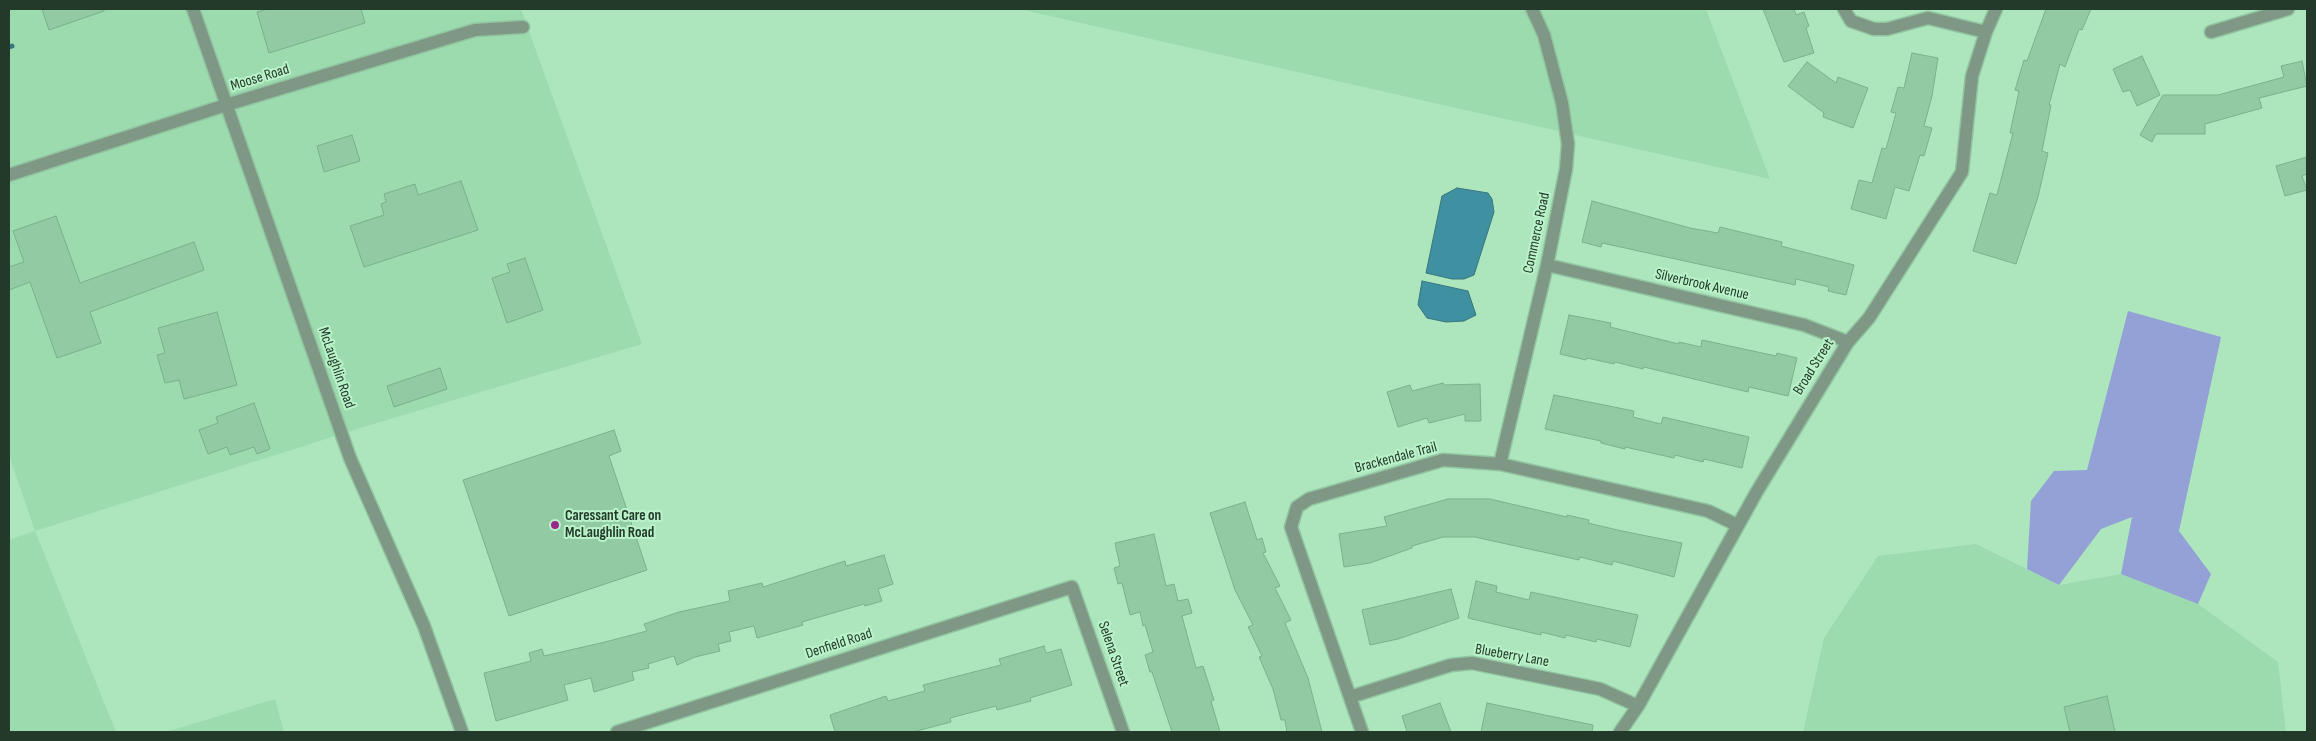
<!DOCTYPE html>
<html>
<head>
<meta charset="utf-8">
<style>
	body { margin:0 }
	#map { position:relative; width:2316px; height:741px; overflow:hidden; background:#ade6bd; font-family:"Sofia Sans Condensed",sans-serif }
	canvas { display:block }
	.frame { position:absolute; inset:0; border:10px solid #233a2a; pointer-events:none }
</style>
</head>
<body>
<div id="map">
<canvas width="2316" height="741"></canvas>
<div class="frame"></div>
</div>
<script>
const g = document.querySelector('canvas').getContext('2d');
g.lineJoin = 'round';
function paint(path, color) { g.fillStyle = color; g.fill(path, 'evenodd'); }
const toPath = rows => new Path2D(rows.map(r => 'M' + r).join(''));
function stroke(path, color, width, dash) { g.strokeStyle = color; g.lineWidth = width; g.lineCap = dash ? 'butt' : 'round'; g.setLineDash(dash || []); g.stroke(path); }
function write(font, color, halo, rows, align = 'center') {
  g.font = font + ' "Sofia Sans Condensed",sans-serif'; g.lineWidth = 4; g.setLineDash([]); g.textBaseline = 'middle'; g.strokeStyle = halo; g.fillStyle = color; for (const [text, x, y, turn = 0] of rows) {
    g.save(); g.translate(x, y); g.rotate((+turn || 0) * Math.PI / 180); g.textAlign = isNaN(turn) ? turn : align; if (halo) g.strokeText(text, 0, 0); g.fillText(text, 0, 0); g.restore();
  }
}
paint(toPath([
	[9,9,521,9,642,344,370,425,35,531,116,732,9,732,9,540,35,531,9,455],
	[1019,9,1706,9,1770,179],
	[1976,544,2059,585,2121,574,2198,604,2278,662,2286,732,1803,732,1824,638,1878,556],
	[275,699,284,732,166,732]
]), '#9bdbae');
paint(toPath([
	[2128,311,2221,337,2179,531,2211,574,2198,604,2121,574,2132,517,2101,529,2059,585,2027,569,2031,501,2054,471,2087,470]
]), '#93a1d7');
const water = toPath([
	[1457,188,1488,193,1492,199,1494,212,1474,275,1464,279,1452,279,1426,273,1442,196,1457,188],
	[1422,281,1468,291,1476,315,1464,321,1446,322,1427,318,1418,305,1422,281]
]);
paint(water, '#3f90a1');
stroke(water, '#37767d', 1);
stroke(toPath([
	[9,47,12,46]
]), '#37767d', 5);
const building = toPath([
	[42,9,104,9,104,11,49,30,42,9],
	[268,9,361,9,365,23,269,53,257,12,268,9],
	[1763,9,1794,9,1796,15,1804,12,1809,26,1806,28,1814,53,1784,62,1763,9],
	[2046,9,2091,9,2082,30,2079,29,2065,67,2060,64,2049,105,2051,105,2042,151,2048,153,2038,197,2016,264,1973,251,1990,193,1997,195,2013,133,2010,133,2019,91,2015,90,2024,60,2027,61,2046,9],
	[1912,53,1938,58,1932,96,1924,126,1932,128,1924,156,1920,155,1909,191,1895,187,1886,219,1851,209,1859,180,1872,183,1882,148,1886,149,1896,113,1891,112,1898,87,1904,88,1912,53],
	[2142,56,2160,95,2137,106,2130,90,2123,92,2113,69,2142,56],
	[2302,61,2307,86,2259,98,2262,108,2205,124,2205,134,2156,134,2152,142,2140,135,2163,95,2218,95,2284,77,2281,66,2302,61],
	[1807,62,1836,83,1838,77,1868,88,1853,128,1823,117,1824,113,1788,86,1807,62],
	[352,135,360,161,324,172,317,146,352,135],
	[2307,157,2307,174,2302,176,2307,190,2285,196,2276,166,2307,157],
	[461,181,478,230,364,267,350,226,384,215,381,204,386,202,384,194,415,184,418,195,461,181],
	[1592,201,1690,228,1718,233,1720,227,1782,242,1781,246,1854,265,1846,295,1828,291,1829,287,1796,279,1795,285,1602,243,1601,247,1582,242,1592,201],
	[56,216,80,283,194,242,204,270,90,312,101,343,57,358,30,282,9,290,9,267,24,262,13,231,56,216],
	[525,258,543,310,507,323,492,278,510,272,507,264,525,258],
	[217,312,237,385,184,399,179,380,165,383,157,355,165,353,158,328,217,312],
	[1569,315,1611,323,1610,327,1679,344,1679,342,1701,347,1702,340,1776,356,1777,353,1797,358,1788,396,1749,387,1748,392,1644,367,1643,369,1615,362,1614,364,1587,358,1586,360,1560,354,1569,315],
	[440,368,447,389,394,407,387,386,440,368],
	[1443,383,1444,385,1480,384,1481,421,1465,421,1465,414,1429,423,1427,418,1398,427,1387,392,1410,385,1412,391,1443,383],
	[1554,395,1634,411,1633,417,1661,424,1663,417,1749,437,1742,468,1704,459,1703,462,1675,455,1674,458,1625,447,1625,449,1601,443,1601,441,1545,429,1554,395],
	[254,403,270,449,257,454,254,447,230,455,227,447,208,454,199,430,218,423,216,417,254,403],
	[614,430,621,451,609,456,647,570,509,616,463,480,614,430],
	[1448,499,1490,499,1567,517,1567,515,1589,520,1588,523,1622,531,1682,543,1674,577,1613,561,1612,565,1580,557,1579,560,1475,537,1443,537,1412,546,1412,548,1370,563,1344,567,1339,534,1387,526,1384,517,1448,499],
	[1245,502,1257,540,1262,538,1266,552,1263,553,1280,586,1275,588,1291,620,1285,623,1308,678,1322,732,1287,732,1285,720,1281,720,1273,689,1259,657,1262,656,1248,627,1253,625,1235,590,1210,513,1245,502],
	[1154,534,1166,586,1174,584,1178,601,1188,599,1192,613,1182,616,1196,668,1203,666,1214,700,1211,701,1220,732,1172,732,1152,672,1150,672,1145,655,1153,652,1145,625,1143,626,1140,612,1130,615,1122,583,1118,584,1114,568,1120,566,1115,543,1154,534],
	[884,555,893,584,878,589,882,601,865,606,864,604,802,622,803,625,757,638,754,626,729,632,731,641,718,644,720,651,695,657,677,665,674,656,648,664,649,668,632,672,634,680,594,692,591,678,564,685,568,700,496,721,484,673,531,661,529,653,542,649,544,656,605,642,647,631,644,624,679,612,730,601,728,591,762,583,763,587,845,561,846,566,884,555],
	[1476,581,1497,586,1496,592,1529,600,1531,592,1638,615,1630,647,1597,639,1596,642,1566,635,1565,638,1541,632,1541,635,1468,618,1476,581],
	[1451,589,1459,618,1398,639,1370,645,1362,610,1451,589],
	[1044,646,1046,653,1061,649,1072,685,1030,698,1031,701,997,710,996,706,950,718,951,722,913,732,835,732,830,715,886,696,888,701,925,691,923,685,1001,665,999,659,1044,646],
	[2107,696,2115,732,2070,732,2064,707,2107,696],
	[1440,703,1451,732,1407,732,1402,716,1440,703],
	[1487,703,1593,725,1592,732,1481,732,1487,703]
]);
paint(building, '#92cba3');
stroke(building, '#7ab18b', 1);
const minor = toPath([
	[193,9,350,458,424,626,462,732],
	[1844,9,1851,21,1874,29,1887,29,1928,18,1986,32],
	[2211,32,2288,9],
	[9,175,226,105,475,30,523,27],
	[1547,265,1804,325,1848,342],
	[1500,464,1547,265,1566,169,1568,144,1562,103,1544,35,1532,9],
	[1350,697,1451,665,1472,663,1600,689,1638,706],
	[617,732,1072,587,1123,732],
	[1362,732,1291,527,1297,507,1309,499,1443,460,1500,464,1708,511,1737,525],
	[1620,732,1638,706,1756,493,1848,342,1869,318,1962,172,1972,76,1986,32,1996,9]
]);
stroke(minor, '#91c4a0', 15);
stroke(minor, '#7f9785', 12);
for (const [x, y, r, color] of [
	[555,525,5,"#972989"]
]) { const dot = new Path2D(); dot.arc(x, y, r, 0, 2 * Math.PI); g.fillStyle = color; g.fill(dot); stroke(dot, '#baf3ca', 2); }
write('15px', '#233a2a', '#baf3ca', [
	["Moose Road",260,78,-17],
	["Commerce Road",1537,233,-78],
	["Silverbrook Avenue",1702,285,13],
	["Broad Street",1814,367,-58],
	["McLaughlin Road",336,368,71],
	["Brackendale Trail",1396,458,-15],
	["Denfield Road",839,644,-18],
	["Selena Street",1113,654,71],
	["Blueberry Lane",1512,656,10]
]);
write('bold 15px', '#233a2a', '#baf3ca', [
	["Caressant Care on",565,516],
	["McLaughlin Road",565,533]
], 'left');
</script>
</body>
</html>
